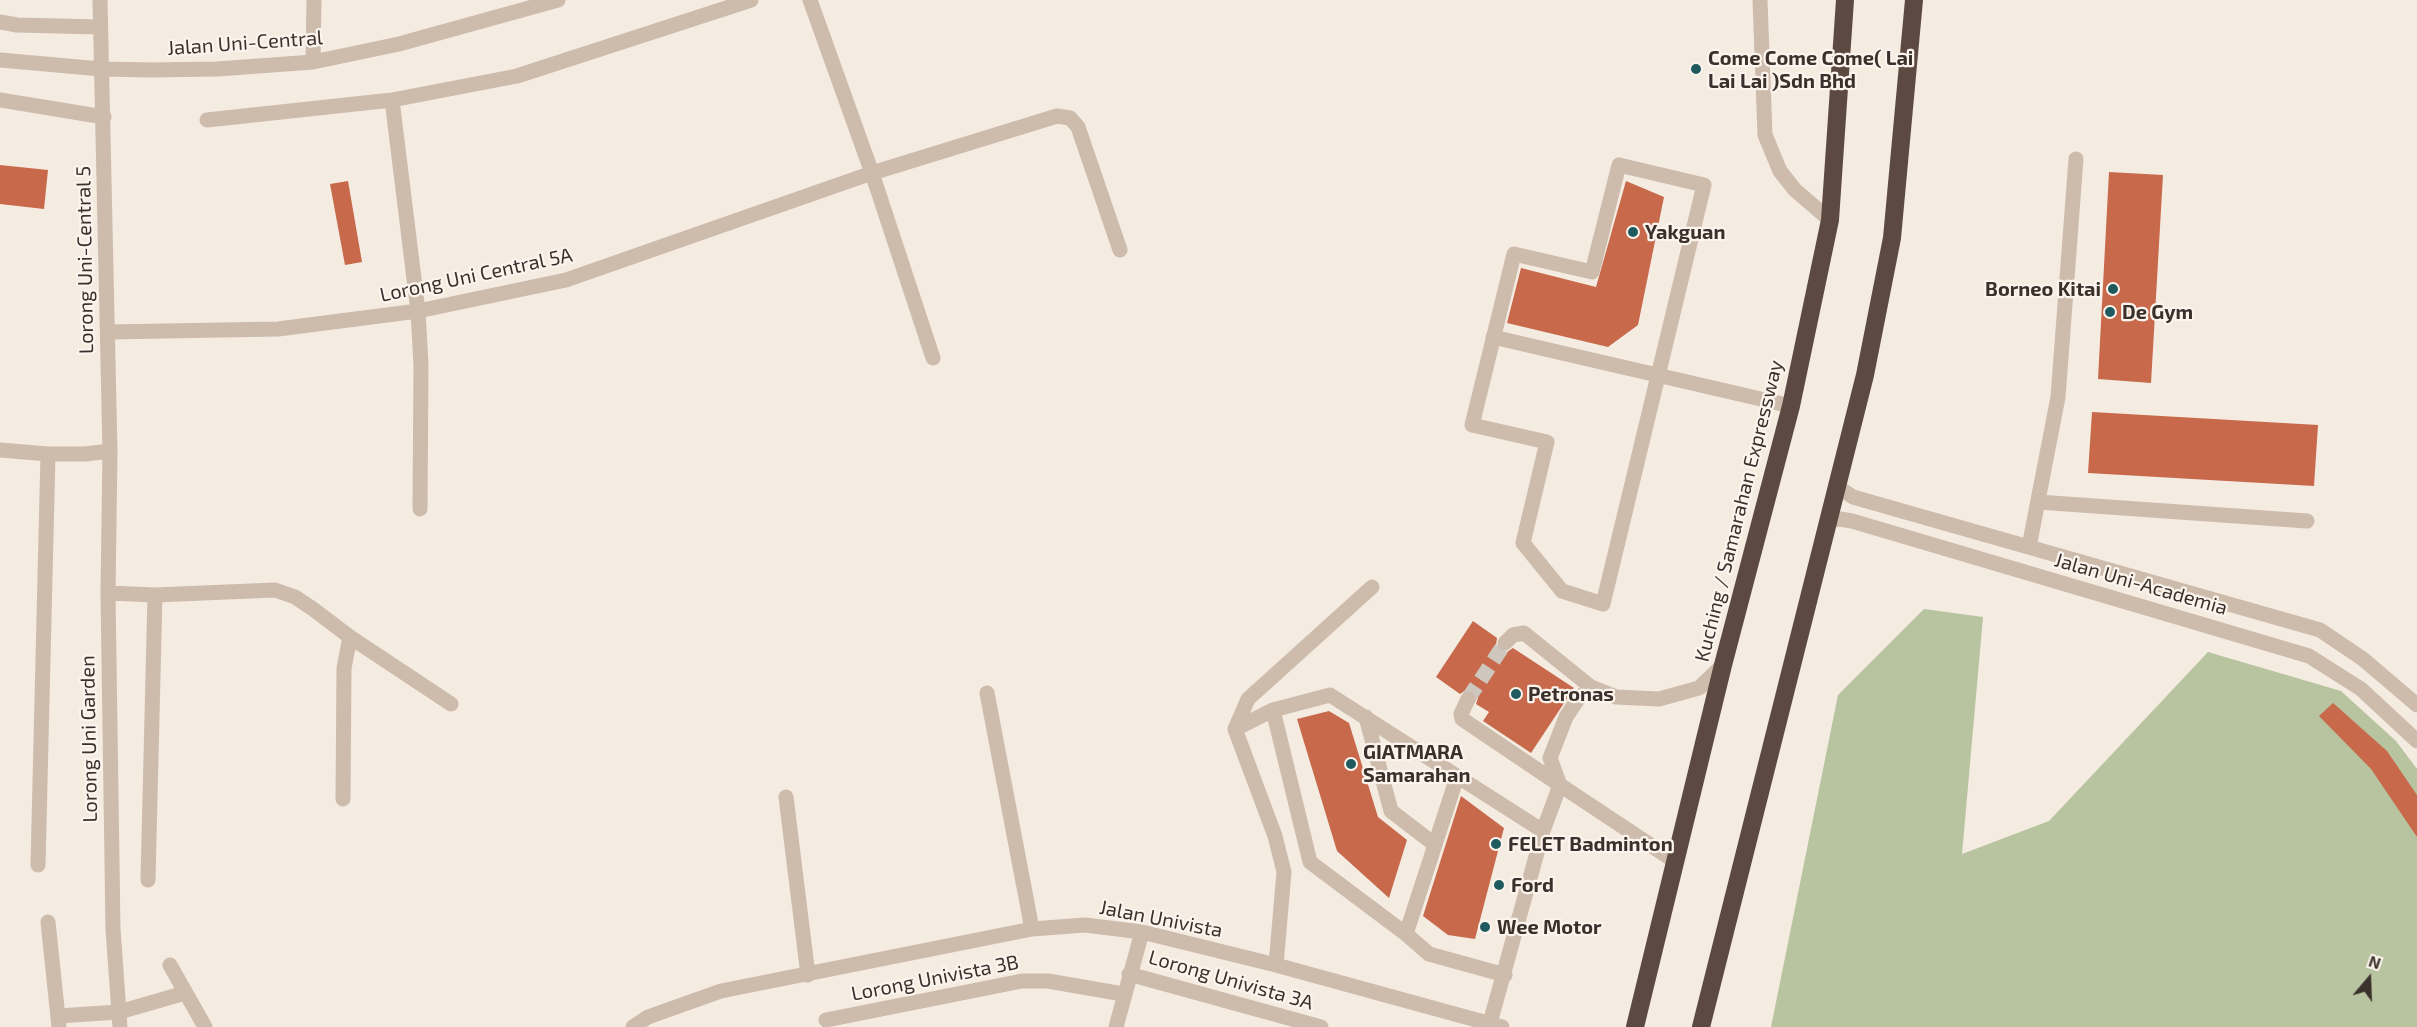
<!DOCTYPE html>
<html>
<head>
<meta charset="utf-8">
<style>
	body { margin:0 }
	#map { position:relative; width:2417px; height:1027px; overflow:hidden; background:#f4ebe1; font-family:"Exo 2",sans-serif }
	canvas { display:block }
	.north { position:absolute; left:2339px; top:949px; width:60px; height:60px; -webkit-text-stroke:4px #fbf5ee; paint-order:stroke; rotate:19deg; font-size:16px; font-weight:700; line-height:24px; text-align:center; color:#3b302b }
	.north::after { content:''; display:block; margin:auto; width:21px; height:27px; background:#3b302b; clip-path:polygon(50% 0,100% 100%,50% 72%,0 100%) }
</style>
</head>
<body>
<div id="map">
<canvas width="2417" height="1027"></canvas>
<div class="north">N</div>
</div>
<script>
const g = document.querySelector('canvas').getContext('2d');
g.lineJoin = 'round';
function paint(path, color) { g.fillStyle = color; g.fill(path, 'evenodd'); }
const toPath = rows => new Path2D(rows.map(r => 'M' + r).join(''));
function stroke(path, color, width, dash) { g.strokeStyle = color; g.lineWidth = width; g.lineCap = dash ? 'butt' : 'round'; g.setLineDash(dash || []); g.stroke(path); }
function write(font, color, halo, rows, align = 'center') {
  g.font = font + ' "Exo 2",sans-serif'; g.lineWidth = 4.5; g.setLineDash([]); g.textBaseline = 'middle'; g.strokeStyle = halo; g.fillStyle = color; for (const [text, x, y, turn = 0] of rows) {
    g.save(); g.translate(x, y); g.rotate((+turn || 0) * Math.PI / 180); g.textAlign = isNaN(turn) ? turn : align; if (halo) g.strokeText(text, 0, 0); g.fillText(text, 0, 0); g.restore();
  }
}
paint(toPath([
	[1924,609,1983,617,1962,854,2049,821,2208,652,2341,691,2396,741,2417,769,2417,1027,1771,1027,1838,695]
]), '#b8c4a0');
paint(toPath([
	[0,165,48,170,44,209,0,204],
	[2109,172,2163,175,2151,383,2098,379],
	[348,181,362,262,345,265,330,184],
	[1626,181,1664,197,1638,325,1608,347,1507,323,1521,268,1596,287],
	[2092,412,2318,425,2314,486,2088,473],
	[1473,621,1497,638,1496,645,1499,650,1507,652,1513,648,1574,688,1531,753,1483,721,1489,712,1476,704,1478,698,1473,690,1467,689,1460,694,1436,677],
	[2333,703,2387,751,2417,795,2417,837,2371,769,2319,716],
	[1329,711,1349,723,1378,817,1407,840,1389,898,1337,851,1297,719],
	[1461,796,1504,828,1475,939,1448,935,1423,916]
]), '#c8694b');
stroke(toPath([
	[1468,699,1505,643]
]), '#cfc6bd', 15, [15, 8]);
stroke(toPath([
	[100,0,110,451,108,593,113,929,120,1027],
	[810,0,872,173,933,358],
	[1760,0,1765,135,1780,171,1795,190,1830,220],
	[0,22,17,25,100,27],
	[0,60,101,69,152,70,217,69,313,62,399,44,558,0],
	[313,62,314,0],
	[0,100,104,117],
	[392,100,418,311,421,365,420,509],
	[207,120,392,100,517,76,751,0],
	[1619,165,1704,185,1603,604,1562,591,1523,543,1547,442,1472,425,1514,254,1592,272,1619,165],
	[108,332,278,329,418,311,566,280,872,173,1057,116,1070,118,1078,127,1120,250],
	[1493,337,1791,406],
	[0,450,48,454,85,454,110,451],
	[1836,486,1853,497,2320,630,2363,659,2417,705],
	[2038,502,2307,521],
	[1828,521,1840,519,1852,521,2309,656,2361,689,2417,741],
	[2029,547,2058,397,2076,159],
	[108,593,155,595,275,590,295,597,313,609,350,637,451,704],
	[1505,643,1513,635,1524,633,1591,687],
	[987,693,1032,929],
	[1468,699,1461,714,1462,719,1560,785,1543,831,1490,1023],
	[1273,710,1310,862,1406,934,1429,954,1505,975],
	[1366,717,1391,811,1434,844],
	[1235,729,1273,710,1330,695,1543,831],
	[1235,729,1275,836,1284,872,1276,965],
	[1235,729,1248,699,1372,587],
	[786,797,808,975],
	[343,799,344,668,350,637],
	[1676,862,1560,785,1550,758,1566,717,1578,699,1591,687,1616,697,1659,699,1699,688,1723,665],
	[38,865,48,454],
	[148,880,155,595],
	[48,922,59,1027],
	[1406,934,1457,777],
	[170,965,205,1027],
	[1129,974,1321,1027],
	[58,1016,119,1012,185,993],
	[826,1020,1022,981,1048,981,1123,994],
	[633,1027,648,1017,721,991,1032,929,1085,925,1142,932,1276,965,1502,1027],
	[1116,1027,1142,932]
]), '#cdbbac', 15);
stroke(toPath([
	[1635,1027,1723,665,1791,406,1830,220,1845,0],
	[1701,1027,1865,375,1892,238,1914,0]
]), '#5c4a42', 18);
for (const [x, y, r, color] of [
	[1696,69,6,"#1f5a5e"],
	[1633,232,6,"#1f5a5e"],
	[2113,289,6,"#1f5a5e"],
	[2110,312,6,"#1f5a5e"],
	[1516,694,6,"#1f5a5e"],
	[1351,764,6,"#1f5a5e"],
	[1496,844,6,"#1f5a5e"],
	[1499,885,6,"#1f5a5e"],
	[1485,927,6,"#1f5a5e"]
]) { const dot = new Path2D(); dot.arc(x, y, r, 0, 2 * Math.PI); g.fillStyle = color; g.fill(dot); stroke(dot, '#fbf5ee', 2); }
write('20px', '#3b302b', '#fbf5ee', [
	["Jalan Uni-Central",245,43,-4],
	["Lorong Uni-Central 5",85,260,-91],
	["Lorong Uni Central 5A",476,275,-12],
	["Kuching / Samarahan Expressway",1739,511,-76],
	["Jalan Uni-Academia",2141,584,16],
	["Lorong Uni Garden",89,739,-91],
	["Jalan Univista",1161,919,11],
	["Lorong Univista 3B",935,978,-11],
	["Lorong Univista 3A",1231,980,16]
]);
write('bold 20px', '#3b302b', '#fbf5ee', [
	["Come Come Come( Lai",1708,58],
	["Lai Lai )Sdn Bhd",1708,81],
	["Yakguan",1645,232],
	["Borneo Kitai",2101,289,"right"],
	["De Gym",2122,312],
	["Petronas",1528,694],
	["GIATMARA",1363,752],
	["Samarahan",1363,775],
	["FELET Badminton",1508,844],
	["Ford",1511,885],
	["Wee Motor",1497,927]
], 'left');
</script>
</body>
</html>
